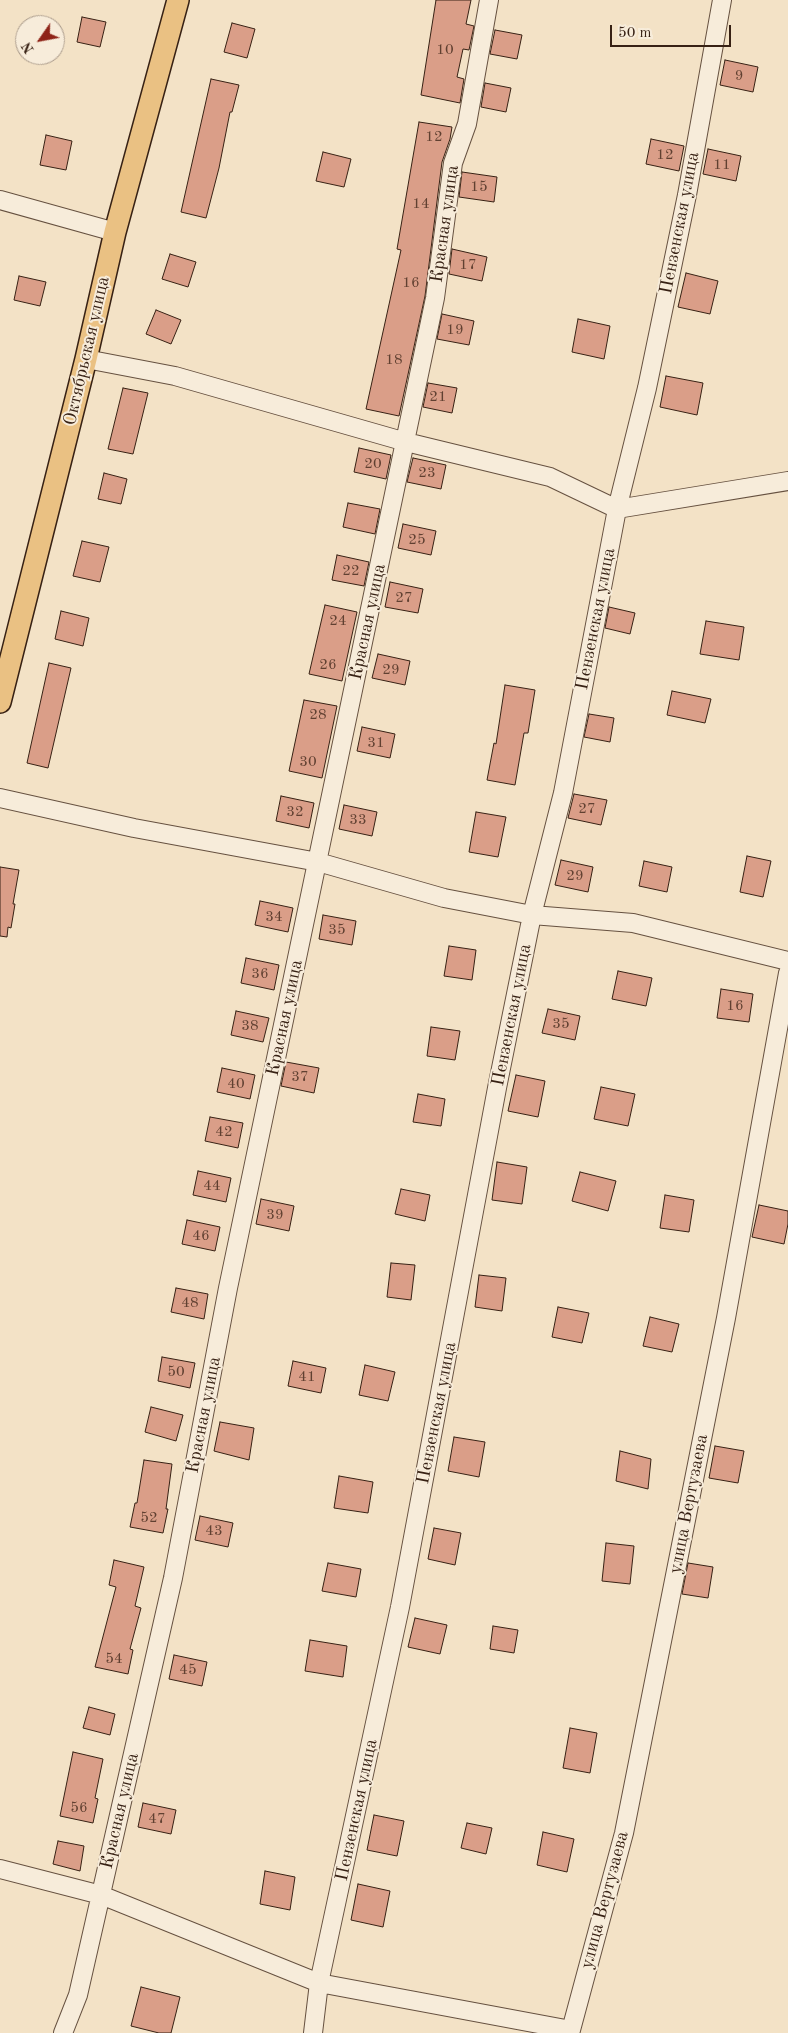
<!DOCTYPE html>
<html>
<head>
<meta charset="utf-8">
<style>
	body { margin:0 }
	#map { position:relative; width:788px; height:2033px; overflow:hidden; background:#f3e2c6; font-family:"Old Standard TT",serif }
	canvas { display:block }
	.north { position:absolute; left:15px; top:15px; width:50px; height:50px; box-sizing:border-box; background:#f7ecda; border:1px solid #aa9b8b; border-radius:50%; rotate:237deg; font-size:14px; font-weight:700; line-height:20px; text-align:center; color:#372114 }
	.north::after { content:''; display:block; margin:auto; width:18px; height:22px; background:#8f2418; clip-path:polygon(50% 0,100% 100%,50% 72%,0 100%) }
	.scale { position:absolute; left:610px; top:25px; width:121px; height:22px; box-sizing:border-box; border:2px solid #372114; border-top:0; padding-left:6px; font-size:15px; line-height:18px; white-space:nowrap; color:#372114; -webkit-text-stroke:4px #f7ecda; paint-order:stroke }
</style>
</head>
<body>
<div id="map">
<canvas width="788" height="2033"></canvas>
<div class="north">N</div>
<div class="scale">50 m</div>
</div>
<script>
const g = document.querySelector('canvas').getContext('2d');
g.lineJoin = 'round';
function paint(path, color) { g.fillStyle = color; g.fill(path, 'evenodd'); }
const toPath = rows => new Path2D(rows.map(r => 'M' + r).join(''));
function stroke(path, color, width, dash) { g.strokeStyle = color; g.lineWidth = width; g.lineCap = dash ? 'butt' : 'round'; g.setLineDash(dash || []); g.stroke(path); }
function write(font, color, halo, rows, align = 'center') {
  g.font = font + ' "Old Standard TT",serif'; g.lineWidth = 4; g.setLineDash([]); g.textBaseline = 'middle'; g.strokeStyle = halo; g.fillStyle = color; for (const [text, x, y, turn = 0] of rows) {
    g.save(); g.translate(x, y); g.rotate((+turn || 0) * Math.PI / 180); g.textAlign = isNaN(turn) ? turn : align; if (halo) g.strokeText(text, 0, 0); g.fillText(text, 0, 0); g.restore();
  }
}
const building = toPath([
	[436,0,471,0,466,24,474,26,469,50,463,49,457,77,464,79,460,103,421,95,436,0],
	[82,17,106,22,100,47,77,42,82,17],
	[232,23,255,29,247,58,224,52,232,23],
	[495,30,522,35,517,59,490,54,495,30],
	[725,60,758,67,753,92,720,85,725,60],
	[211,79,239,85,232,112,230,112,219,168,206,218,181,212,211,79],
	[485,83,511,88,506,112,481,107,485,83],
	[419,122,452,127,450,139,442,162,425,296,399,416,366,409,401,250,397,249,419,122],
	[46,135,72,141,66,170,40,165,46,135],
	[651,139,684,146,679,171,646,164,651,139],
	[708,149,741,156,736,181,703,174,708,149],
	[323,152,351,159,344,187,316,181,323,152],
	[462,172,497,177,494,202,459,197,462,172],
	[452,249,487,257,482,281,449,274,452,249],
	[170,254,196,262,188,287,162,279,170,254],
	[686,273,718,281,710,314,678,307,686,273],
	[19,276,46,282,40,306,14,300,19,276],
	[156,310,181,320,171,344,146,334,156,310],
	[442,314,474,321,469,345,437,339,442,314],
	[578,319,610,326,604,359,572,352,578,319],
	[666,376,703,383,697,415,660,407,666,376],
	[428,383,457,388,452,413,423,407,428,383],
	[123,388,148,393,133,454,108,449,123,388],
	[359,448,391,455,386,479,354,472,359,448],
	[413,458,446,465,441,489,407,482,413,458],
	[104,473,127,479,121,504,98,499,104,473],
	[348,503,380,509,375,534,343,527,348,503],
	[403,524,436,531,431,555,398,548,403,524],
	[82,541,109,547,100,582,73,576,82,541],
	[337,555,369,562,364,586,332,580,337,555],
	[390,582,423,589,418,613,385,607,390,582],
	[325,605,357,612,342,681,309,674,325,605],
	[609,607,635,613,630,634,605,628,609,607],
	[61,611,89,618,83,646,55,639,61,611],
	[706,621,744,627,739,660,700,654,706,621],
	[378,654,410,661,405,685,372,678,378,654],
	[49,663,71,668,48,768,27,763,49,663],
	[505,685,535,690,528,733,524,733,515,785,487,780,494,743,496,744,505,685],
	[672,691,711,699,705,723,667,715,672,691],
	[304,700,337,706,322,778,289,771,304,700],
	[589,714,614,718,610,742,584,737,589,714],
	[362,727,395,734,390,758,357,751,362,727],
	[574,794,607,800,601,825,568,818,574,794],
	[281,796,314,803,309,828,276,821,281,796],
	[344,805,377,812,372,836,339,829,344,805],
	[476,812,506,817,498,857,469,852,476,812],
	[747,856,771,861,763,897,740,892,747,856],
	[561,860,593,867,588,892,555,885,561,860],
	[644,861,672,867,667,892,639,886,644,861],
	[0,867,19,870,13,904,15,904,11,928,8,927,7,937,0,936,0,867],
	[260,901,293,908,288,932,255,925,260,901],
	[323,915,356,921,352,945,319,939,323,915],
	[449,946,476,950,472,980,444,976,449,946],
	[246,958,279,965,274,990,241,983,246,958],
	[618,971,652,978,646,1006,612,999,618,971],
	[721,989,753,994,749,1022,717,1018,721,989],
	[548,1009,580,1016,575,1040,542,1033,548,1009],
	[236,1011,269,1018,263,1042,231,1035,236,1011],
	[431,1027,460,1031,455,1060,427,1056,431,1027],
	[286,1062,319,1068,314,1093,281,1086,286,1062],
	[222,1068,255,1075,250,1099,217,1092,222,1068],
	[516,1075,545,1081,538,1117,508,1111,516,1075],
	[601,1087,635,1094,628,1126,594,1119,601,1087],
	[418,1094,445,1099,441,1126,413,1122,418,1094],
	[210,1117,243,1123,238,1148,205,1141,210,1117],
	[497,1162,527,1167,522,1204,492,1200,497,1162],
	[198,1171,231,1178,226,1202,193,1195,198,1171],
	[580,1172,616,1181,608,1211,572,1201,580,1172],
	[401,1189,430,1195,425,1221,395,1214,401,1189],
	[665,1195,694,1200,689,1232,660,1228,665,1195],
	[261,1199,294,1206,289,1231,256,1224,261,1199],
	[759,1205,788,1211,788,1224,784,1244,752,1237,759,1205],
	[187,1220,220,1227,215,1251,182,1244,187,1220],
	[391,1263,415,1265,411,1300,387,1297,391,1263],
	[479,1275,506,1278,502,1311,475,1307,479,1275],
	[176,1288,208,1294,204,1319,171,1312,176,1288],
	[558,1307,589,1313,582,1343,552,1337,558,1307],
	[650,1317,679,1324,672,1352,643,1346,650,1317],
	[162,1357,195,1363,190,1388,158,1381,162,1357],
	[293,1361,326,1368,321,1393,288,1386,293,1361],
	[365,1365,395,1372,388,1401,359,1395,365,1365],
	[151,1407,183,1415,176,1441,145,1432,151,1407],
	[220,1422,254,1428,249,1460,214,1451,220,1422],
	[454,1437,485,1442,479,1477,448,1471,454,1437],
	[715,1446,744,1451,738,1483,709,1478,715,1446],
	[620,1451,651,1459,648,1489,616,1481,620,1451],
	[144,1460,172,1464,166,1509,168,1509,163,1533,130,1527,135,1503,137,1503,144,1460],
	[339,1476,373,1482,368,1513,334,1508,339,1476],
	[200,1516,233,1523,228,1547,195,1540,200,1516],
	[434,1528,461,1533,455,1565,428,1559,434,1528],
	[606,1543,634,1546,630,1584,602,1581,606,1543],
	[114,1560,144,1567,135,1606,141,1608,130,1649,133,1650,128,1674,95,1667,116,1587,109,1585,114,1560],
	[328,1563,361,1569,356,1597,322,1591,328,1563],
	[688,1563,713,1567,708,1598,682,1594,688,1563],
	[415,1618,447,1625,440,1654,408,1647,415,1618],
	[493,1626,518,1630,514,1653,490,1649,493,1626],
	[310,1640,347,1646,343,1677,305,1671,310,1640],
	[174,1655,207,1662,202,1686,169,1679,174,1655],
	[89,1707,115,1714,110,1735,83,1728,89,1707],
	[570,1728,597,1733,590,1773,563,1768,570,1728],
	[73,1752,103,1759,95,1798,98,1799,93,1823,60,1816,73,1752],
	[143,1803,176,1810,171,1834,138,1827,143,1803],
	[374,1815,404,1821,397,1856,367,1850,374,1815],
	[467,1823,492,1828,486,1854,461,1848,467,1823],
	[543,1832,574,1839,567,1872,537,1865,543,1832],
	[58,1841,84,1846,80,1871,53,1864,58,1841],
	[265,1871,295,1877,290,1910,260,1904,265,1871],
	[358,1884,390,1891,383,1927,351,1920,358,1884],
	[141,1987,180,1997,171,2033,159,2033,131,2026,141,1987]
]);
paint(building, '#da9e88');
stroke(building, '#372114', 1);
const minor = toPath([
	[0,200,115,232],
	[86,359,175,376,406,442,550,477,617,509,788,481],
	[0,798,134,828,318,862,444,898,532,915,633,923,788,961],
	[0,1869,101,1895,319,1983,571,2030,624,1833,726,1318,788,973],
	[63,2033,78,1995,173,1578,228,1288,435,298,453,163,467,124,489,0],
	[313,2033,319,1983,400,1607,497,1088,532,915,563,793,617,509,647,388,687,195,722,0]
]);
const major = toPath([
	[0,702,86,359,115,232,178,0]
]);
stroke(minor, '#665140', 20);
stroke(major, '#372114', 24);
stroke(minor, '#f7ecda', 18);
stroke(major, '#eac183', 21);
write('15px', '#604031', null, [
	["10",445,50],
	["9",739,76],
	["12",434,137],
	["12",665,155],
	["11",722,165],
	["15",479,187],
	["14",421,204],
	["17",468,265],
	["16",411,283],
	["19",455,330],
	["18",394,360],
	["21",438,397],
	["20",373,464],
	["23",427,473],
	["25",417,540],
	["22",351,571],
	["27",404,598],
	["24",338,621],
	["26",328,665],
	["29",391,670],
	["28",318,715],
	["31",376,743],
	["30",308,762],
	["27",587,809],
	["32",295,812],
	["33",358,820],
	["29",575,876],
	["34",274,917],
	["35",337,930],
	["36",260,974],
	["16",735,1006],
	["35",561,1024],
	["38",250,1026],
	["37",300,1077],
	["40",236,1084],
	["42",224,1132],
	["44",212,1186],
	["39",275,1215],
	["46",201,1236],
	["48",190,1303],
	["50",176,1372],
	["41",307,1377],
	["52",149,1518],
	["43",214,1531],
	["54",114,1659],
	["45",188,1670],
	["56",79,1808],
	["47",157,1819]
]);
write('18px', '#372114', '#f7ecda', [
	["Пензенская улица",680,223,-79],
	["Красная улица",445,224,-82],
	["Октябрьская улица",87,351,-77],
	["Пензенская улица",596,619,-79],
	["Красная улица",368,622,-78],
	["Пензенская улица",512,1015,-79],
	["Красная улица",285,1018,-78],
	["Пензенская улица",437,1413,-79],
	["Красная улица",204,1415,-79],
	["улица Вертузаева",689,1504,-79],
	["Пензенская улица",357,1810,-78],
	["Красная улица",120,1811,-77],
	["улица Вертузаева",605,1900,-75]
]);
</script>
</body>
</html>
